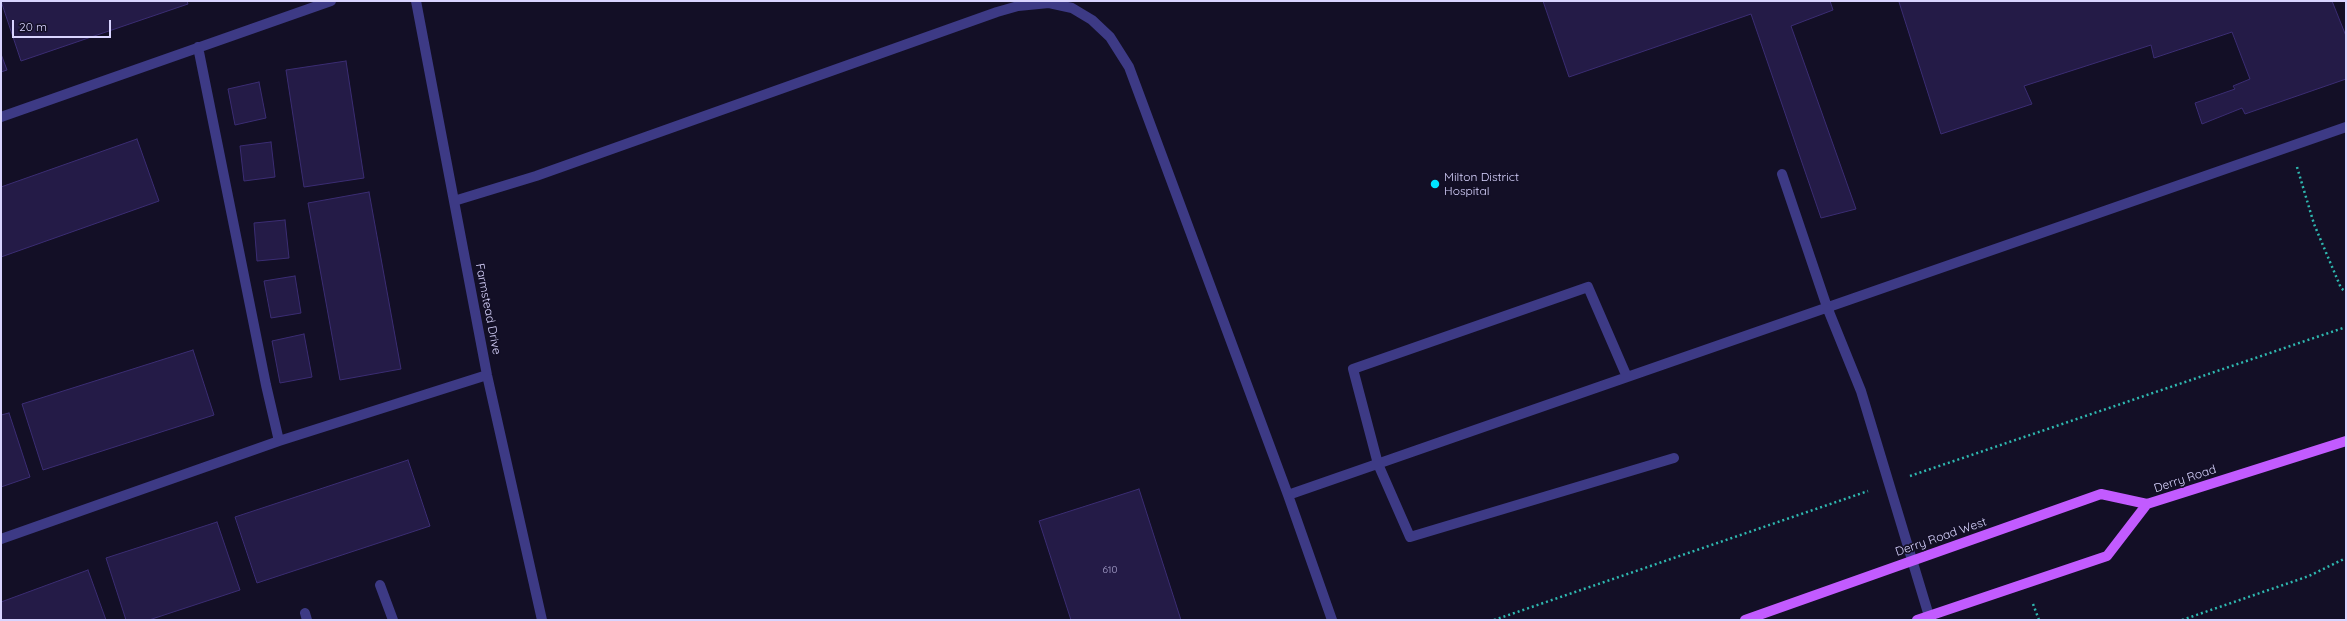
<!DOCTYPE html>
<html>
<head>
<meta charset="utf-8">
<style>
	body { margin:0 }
	#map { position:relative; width:2347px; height:621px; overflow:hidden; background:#130f26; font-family:Quicksand,sans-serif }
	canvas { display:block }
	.frame { position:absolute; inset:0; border:2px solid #d9d4ff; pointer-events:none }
	.scale { position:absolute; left:12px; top:20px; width:99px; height:18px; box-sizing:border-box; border:2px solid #d9d4ff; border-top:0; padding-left:5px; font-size:12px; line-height:14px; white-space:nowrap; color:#d9d4ff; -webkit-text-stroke:3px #130f26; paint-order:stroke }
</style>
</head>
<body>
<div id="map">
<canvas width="2347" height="621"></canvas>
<div class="frame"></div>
<div class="scale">20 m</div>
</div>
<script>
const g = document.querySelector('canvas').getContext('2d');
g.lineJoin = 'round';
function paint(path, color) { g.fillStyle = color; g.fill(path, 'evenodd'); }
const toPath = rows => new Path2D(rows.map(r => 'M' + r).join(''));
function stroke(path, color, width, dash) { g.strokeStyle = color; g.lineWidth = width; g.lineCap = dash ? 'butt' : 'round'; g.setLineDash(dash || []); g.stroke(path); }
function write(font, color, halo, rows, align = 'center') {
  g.font = font + ' Quicksand,sans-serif'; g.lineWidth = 3.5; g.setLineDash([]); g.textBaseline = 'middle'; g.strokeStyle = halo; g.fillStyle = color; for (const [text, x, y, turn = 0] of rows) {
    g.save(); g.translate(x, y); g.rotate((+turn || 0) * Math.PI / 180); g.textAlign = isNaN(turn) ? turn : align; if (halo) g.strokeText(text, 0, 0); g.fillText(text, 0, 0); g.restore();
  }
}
const building = toPath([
	[1,1,187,1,188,4,21,61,1,1],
	[1543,1,1830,1,1833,10,1791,26,1856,209,1821,218,1751,14,1569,77,1543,1],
	[1902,1,2332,1,2346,36,2346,79,2245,114,2242,108,2202,124,2195,103,2235,89,2233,86,2250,79,2232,32,2154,58,2151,45,2024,86,2032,104,1941,134,1899,2,1902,1],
	[1,54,7,70,1,72,1,54],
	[346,61,364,178,304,187,286,70,346,61],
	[259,82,266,118,235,125,228,89,259,82],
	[137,139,159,201,1,257,1,187,137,139],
	[271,142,275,177,244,181,240,146,271,142],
	[369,192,401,369,340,380,308,203,369,192],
	[285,220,289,258,257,261,254,223,285,220],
	[295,276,301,313,271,318,264,281,295,276],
	[304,334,312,377,280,383,272,341,304,334],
	[193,350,214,415,43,470,22,404,193,350],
	[9,413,30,477,1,487,1,415,9,413],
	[408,460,430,526,257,583,235,517,408,460],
	[1139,489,1181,620,1071,620,1039,521,1139,489],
	[217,522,240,590,149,620,126,620,106,558,217,522],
	[88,570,106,620,1,620,1,602,88,570]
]);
paint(building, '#241b47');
stroke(building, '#3b2d73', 1);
stroke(toPath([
	[2297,167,2314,224,2341,288,2346,292],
	[1910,476,2346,327],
	[2033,604,2039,620],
	[1494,620,1868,491],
	[2182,620,2309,576,2346,558]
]), '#2fb8b0', 2.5, [2, 3]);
stroke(toPath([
	[416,1,487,375,542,620],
	[198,47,266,385,279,441],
	[1,117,331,1],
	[1782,174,1827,307,1861,391,1929,616],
	[454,201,536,176,997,12,1018,6,1049,3,1072,8,1092,20,1110,37,1129,67,1288,495,1332,620],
	[1627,377,1588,287,1353,369,1378,464,1410,537,1674,458],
	[1288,495,2346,127],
	[1,539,279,441,487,375],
	[380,585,393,620],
	[305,613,307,620]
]), '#3d3a85', 10);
stroke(toPath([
	[1745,620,2101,494,2147,504],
	[1917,620,2107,556,2147,504,2346,441]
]), '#c25bff', 10);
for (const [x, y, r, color] of [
	[1435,184,5,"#00e5ff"]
]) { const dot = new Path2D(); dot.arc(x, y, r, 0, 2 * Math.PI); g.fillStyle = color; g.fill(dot); stroke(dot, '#130f26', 1.5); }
write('10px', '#aca6d1', null, [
	["610",1110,570]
]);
write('12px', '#d9d4ff', '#130f26', [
	["Milton District",1444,177],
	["Hospital",1444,191]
], 'left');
write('12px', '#d9d4ff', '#130f26', [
	["Farmstead Drive",488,309,79],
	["Derry Road",2185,479,-18],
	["Derry Road West",1941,537,-19]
]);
</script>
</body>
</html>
